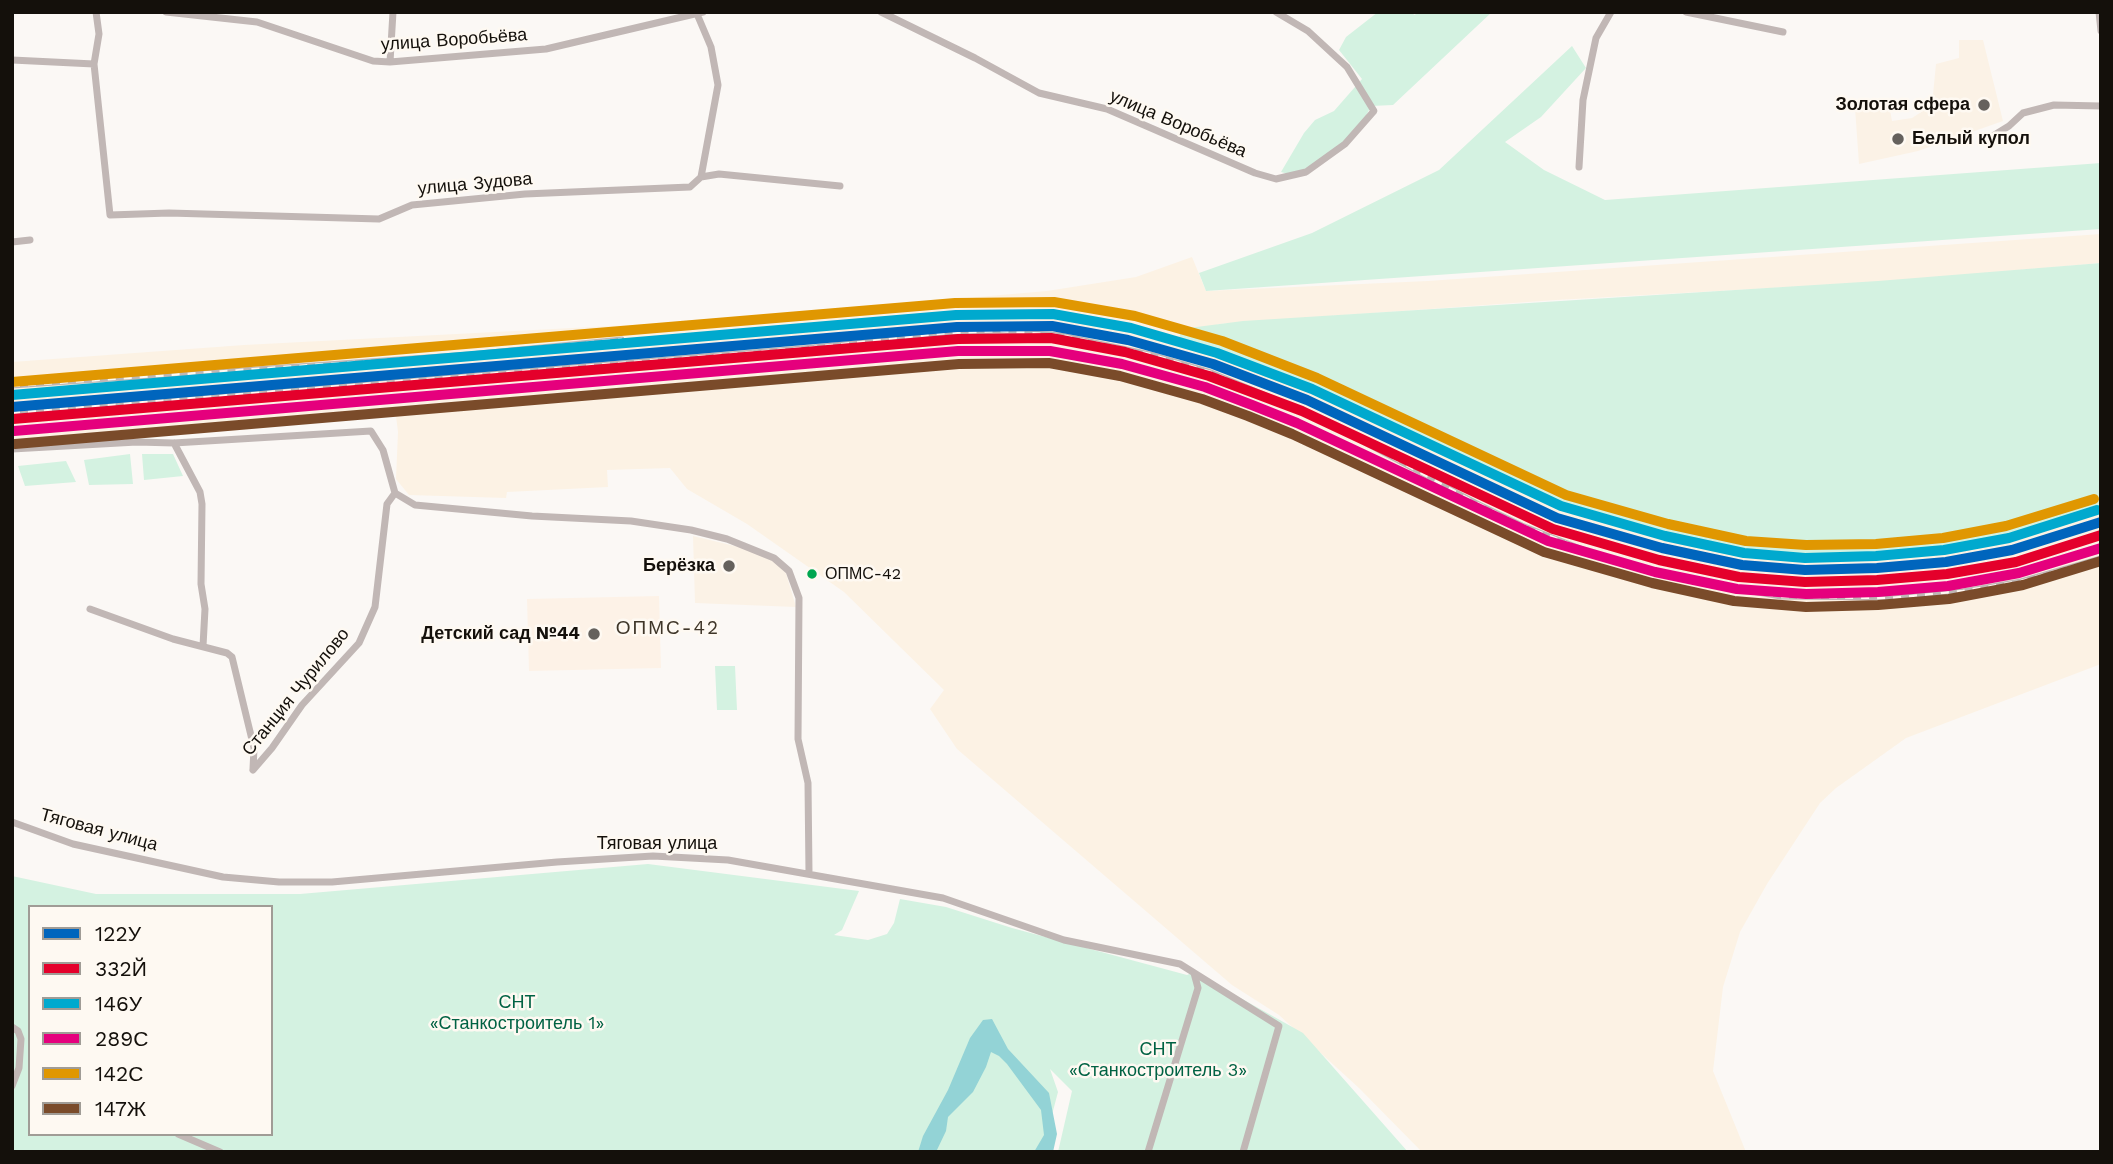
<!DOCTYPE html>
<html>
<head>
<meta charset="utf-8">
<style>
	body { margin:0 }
	#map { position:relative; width:2113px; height:1164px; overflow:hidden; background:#fbf8f5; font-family:"Work Sans",sans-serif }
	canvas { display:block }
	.frame { position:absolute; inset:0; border:14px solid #14100b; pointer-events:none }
	.legend { position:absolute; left:28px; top:905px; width:245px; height:231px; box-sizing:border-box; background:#fef9f2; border:2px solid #a09c96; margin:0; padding:9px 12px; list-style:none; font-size:21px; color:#14100b }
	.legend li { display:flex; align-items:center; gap:14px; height:35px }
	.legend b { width:35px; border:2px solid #a09c96 }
</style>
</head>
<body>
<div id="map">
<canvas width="2113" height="1164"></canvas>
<div class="frame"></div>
<ul class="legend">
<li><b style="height:9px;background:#0065bd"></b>122У</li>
<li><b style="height:9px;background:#e4002b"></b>332Й</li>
<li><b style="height:9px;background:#00a9ce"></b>146У</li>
<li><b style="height:9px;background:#e5007d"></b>289С</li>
<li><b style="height:9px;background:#e09701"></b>142С</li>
<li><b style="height:9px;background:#7a4b2a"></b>147Ж</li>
</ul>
</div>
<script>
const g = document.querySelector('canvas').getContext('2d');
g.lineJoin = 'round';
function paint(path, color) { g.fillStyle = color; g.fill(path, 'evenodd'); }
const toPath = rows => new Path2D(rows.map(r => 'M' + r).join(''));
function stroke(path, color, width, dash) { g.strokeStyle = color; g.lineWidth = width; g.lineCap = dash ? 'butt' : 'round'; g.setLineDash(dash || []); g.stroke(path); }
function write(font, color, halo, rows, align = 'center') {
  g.font = font + ' "Work Sans",sans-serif'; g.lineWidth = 5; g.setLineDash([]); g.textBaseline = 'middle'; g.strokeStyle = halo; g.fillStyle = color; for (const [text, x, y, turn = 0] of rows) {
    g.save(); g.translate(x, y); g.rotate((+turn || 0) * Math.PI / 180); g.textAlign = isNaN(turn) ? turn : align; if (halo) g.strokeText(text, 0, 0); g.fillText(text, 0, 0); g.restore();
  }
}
paint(toPath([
	[1959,40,1983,40,2003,121,1918,151,1859,164,1855,108,1889,104,1892,121,1912,118,1932,105,1936,64,1959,58],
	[693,536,739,547,773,560,786,573,796,607,695,603]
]), '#fbf2e6');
paint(toPath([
	[2101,234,2101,263,1880,282,1556,300,1219,324,1179,340,1251,364,1318,392,1556,506,1774,557,1943,547,2085,517,2101,509,2101,664,1906,738,1836,788,1820,803,1767,884,1740,932,1723,987,1713,1071,1746,1152,1422,1152,1359,1088,1279,1015,1232,985,957,749,930,709,944,690,844,592,747,524,687,489,670,468,607,470,608,487,507,492,506,498,409,495,396,479,398,432,396,416,179,434,12,445,12,362,244,345,688,322,1047,291,1136,277,1192,257,1206,291,1428,281]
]), '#fcf2e4');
paint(toPath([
	[659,596,661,668,529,671,527,599]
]), '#fdf2e7');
paint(toPath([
	[1378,12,1409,12,1415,15,1417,12,1492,12,1393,105,1371,106,1358,132,1325,159,1292,175,1281,172,1304,133,1315,120,1334,111,1362,79,1339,50,1346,37],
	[1572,46,1586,68,1541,117,1505,142,1544,170,1605,200,2101,163,2101,229,1206,291,1199,273,1312,233,1439,170],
	[2101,263,2101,509,2085,517,1943,547,1774,557,1677,540,1556,506,1318,392,1251,364,1179,340,1181,329,1243,321,1878,281],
	[130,454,133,484,89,485,84,460],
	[142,454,173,454,183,476,144,480],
	[66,461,76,482,25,486,18,466],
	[715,666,735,666,737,710,717,710],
	[648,864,859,891,842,930,834,935,868,940,887,934,894,923,900,899,946,907,1012,928,1187,975,1194,972,1303,1033,1408,1152,1058,1152,1072,1091,1050,1069,1058,1092,1044,1145,1039,1152,12,1152,12,876,96,894,300,894],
	[30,907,271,907,271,1134,30,1134]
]), '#d4f2e1');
paint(toPath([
	[992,1019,1008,1049,1049,1093,1057,1134,1053,1152,1034,1152,1044,1135,1041,1110,1007,1064,999,1056,991,1052,986,1067,973,1092,948,1117,946,1131,936,1152,918,1152,923,1136,948,1090,970,1038,983,1020]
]), '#93d3d6');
stroke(toPath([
	[96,12,99,34,94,64,110,215,169,213,379,219,412,205,525,194,690,187,701,177,719,174,840,186],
	[166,12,257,22,373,61,390,62,546,49,703,12],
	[881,12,975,58,1039,93,1107,109,1255,173,1276,179,1306,172,1345,144,1374,111,1347,67,1308,31,1276,12],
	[1686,12,1783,32],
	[2099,12,2101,31],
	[697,14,711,47,718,85,701,177],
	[12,60,94,64],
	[390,62,393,12],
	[1983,142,2009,126,2023,113,2054,105,2101,106],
	[1579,167,1583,100,1596,38,1611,12],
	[12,242,30,240],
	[174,443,200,492,202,504,201,584,205,609,203,646],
	[12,449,137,442,174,443,371,431,383,450,395,493,415,505,532,516,631,521,691,530,727,539,774,558,789,571,799,598,798,739,808,783,809,873],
	[90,609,173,639,227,653,232,657,254,748,253,769],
	[253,770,272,748,302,705,359,643,375,607,387,504,395,493],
	[12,822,73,844,223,877,279,882,332,882,557,862,653,856,728,860,943,898,1064,940,1180,964,1279,1026,1243,1152],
	[12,1027,18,1031,21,1039,19,1068,12,1086],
	[178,1134,220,1152],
	[1148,1152,1198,988,1194,973]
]), '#c1b7b5', 7);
const rail = toPath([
	[12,386,470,354,622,339],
	[12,413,814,347,947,333,1000,331,1061,335,1150,354,1211,372,1307,412,1475,502,1522,525,1606,558,1652,572,1718,586,1781,597,1890,598,1963,591,2021,581,2101,558]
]);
stroke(rail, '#beb7b5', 5);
stroke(rail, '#fef9f2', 2.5, [8]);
stroke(toPath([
	[12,407,957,327,1052,326,1128,340,1213,364,1307,400,1557,518,1662,548,1742,565,1805,570,1877,568,1946,562,2012,550,2101,522]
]), '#0065bd', 10);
stroke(toPath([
	[13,419,958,339,1051,338,1125,352,1209,376,1302,411,1553,529,1659,560,1739,577,1805,582,1877,580,1947,574,2016,562,2101,535]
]), '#e4002b', 10);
stroke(toPath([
	[12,395,956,315,1053,314,1131,328,1217,353,1312,389,1561,506,1665,536,1744,553,1805,558,1876,556,1944,550,2009,538,2097,510]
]), '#00a9ce', 10);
stroke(toPath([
	[14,431,958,351,1050,351,1122,364,1205,387,1252,405,1297,423,1548,541,1655,572,1737,589,1806,594,1878,592,1948,586,2019,573,2101,548]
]), '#e5007d', 10);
stroke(toPath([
	[12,382,955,303,1054,302,1135,316,1222,341,1317,378,1566,495,1668,524,1746,541,1806,545,1876,544,1943,538,2006,526,2094,499]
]), '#e09701', 10);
stroke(toPath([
	[15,444,959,364,1049,363,1120,376,1202,399,1248,416,1292,434,1544,552,1652,583,1734,601,1806,607,1878,605,1949,599,2023,585,2101,561]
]), '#7a4b2a', 10);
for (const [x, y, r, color] of [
	[1984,105,7,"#65615d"],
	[1898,139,7,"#65615d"],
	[729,566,7,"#65615d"],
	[812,574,6,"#00a651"],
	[594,634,7,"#65615d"]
]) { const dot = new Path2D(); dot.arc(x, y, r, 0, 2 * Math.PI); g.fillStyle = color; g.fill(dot); stroke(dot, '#fef9f2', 2.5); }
write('16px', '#14100b', '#fef9f2', [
	["ОПМС-42",825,574]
], 'left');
write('18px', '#14100b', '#fef9f2', [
	["улица Воробьёва",454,40,-4],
	["улица Воробьёва",1178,124,23],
	["улица Зудова",475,184,-5],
	["Станция Чурилово",296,692,-51],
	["Тяговая улица",99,830,15],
	["Тяговая улица",657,844]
]);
write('bold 18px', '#14100b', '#fef9f2', [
	["Золотая сфера",1970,105],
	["Белый купол",1912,139,"left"],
	["Берёзка",715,566],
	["Детский сад №44",580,634]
], 'right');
write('18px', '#006243', '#fef9f2', [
	["СНТ",517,1003],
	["«Станкостроитель 1»",517,1024],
	["СНТ",1158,1050],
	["«Станкостроитель 3»",1158,1071]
]);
g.letterSpacing = '2px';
write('19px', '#3f3629', '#fef9f2', [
	["ОПМС-42",668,628]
]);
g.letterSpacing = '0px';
</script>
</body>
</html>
